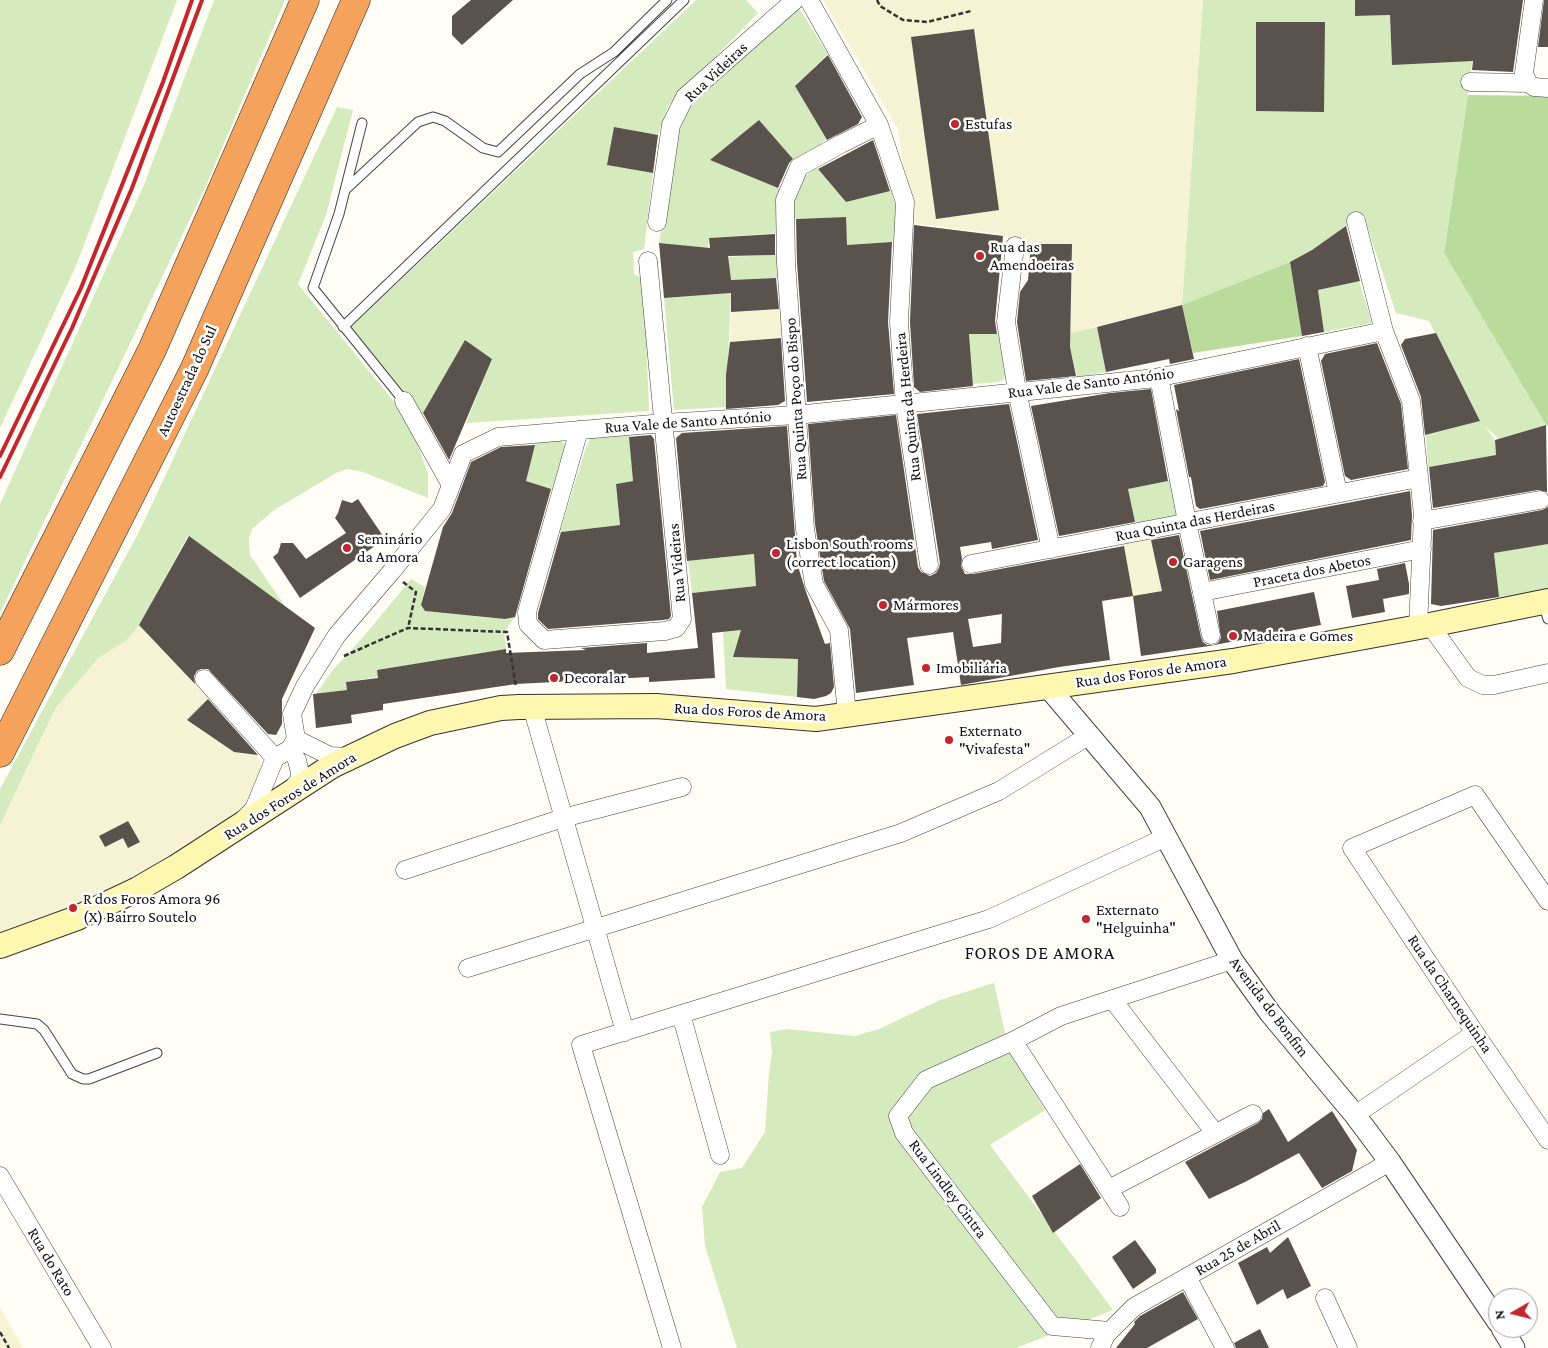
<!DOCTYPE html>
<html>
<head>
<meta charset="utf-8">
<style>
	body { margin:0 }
	#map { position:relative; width:1548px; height:1348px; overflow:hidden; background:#fffdf5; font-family:"Crimson Pro",serif }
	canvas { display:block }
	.north { position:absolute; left:1488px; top:1288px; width:50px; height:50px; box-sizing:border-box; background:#fff; border:1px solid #a0a0a0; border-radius:50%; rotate:262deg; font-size:14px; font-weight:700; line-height:20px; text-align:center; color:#111 }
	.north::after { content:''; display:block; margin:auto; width:18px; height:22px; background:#c4262e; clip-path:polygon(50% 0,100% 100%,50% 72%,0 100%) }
</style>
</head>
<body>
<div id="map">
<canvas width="1548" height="1348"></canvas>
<div class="north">N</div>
</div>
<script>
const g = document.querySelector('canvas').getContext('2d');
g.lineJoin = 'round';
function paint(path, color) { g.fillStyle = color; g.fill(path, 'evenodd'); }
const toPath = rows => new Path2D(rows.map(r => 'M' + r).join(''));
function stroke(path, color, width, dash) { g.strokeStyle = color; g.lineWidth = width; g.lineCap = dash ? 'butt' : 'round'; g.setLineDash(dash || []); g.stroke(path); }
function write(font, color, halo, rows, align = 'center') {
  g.font = font + ' "Crimson Pro",serif'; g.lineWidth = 5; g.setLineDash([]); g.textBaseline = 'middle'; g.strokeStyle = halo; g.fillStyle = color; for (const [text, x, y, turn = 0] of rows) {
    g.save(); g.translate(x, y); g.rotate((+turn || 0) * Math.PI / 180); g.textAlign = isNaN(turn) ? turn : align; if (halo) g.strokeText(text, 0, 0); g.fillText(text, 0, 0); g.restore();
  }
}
paint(toPath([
	[823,0,1203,0,1182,305,1070,333,1072,244,1031,244,992,233,911,223,898,129],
	[782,309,784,337,730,342,731,312],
	[1151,538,1162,591,1133,596,1123,543],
	[139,625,209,698,187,721,234,752,258,755,262,770,245,807,144,871,70,908,0,933,0,825,55,709,98,657,127,640],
	[0,1307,23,1348,0,1348]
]), '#f6f3d4');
paint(toPath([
	[0,0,177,0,76,266,0,428],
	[214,0,285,0,205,188,0,613,0,504,143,187],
	[696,0,746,0,758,13,668,106,658,135,614,127,608,165,653,173,644,249,633,252,634,274,644,279,649,411,466,423,492,359,465,340,418,422,350,328],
	[1203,0,1355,0,1356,16,1390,15,1392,64,1480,0,1468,95,1444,253,1546,425,1499,439,1484,425,1495,440,1496,455,1428,467,1426,435,1480,421,1429,321,1396,313,1364,217,1347,226,1312,250,1290,262,1182,305],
	[797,8,800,10,828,54,795,86,826,139,798,165,759,120,710,160,780,189,779,233,709,238,708,248,659,243,678,134,688,111,694,103,791,9],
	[337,107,353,110,326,215,298,284,404,414,418,445,428,474,428,498,363,472,347,469,336,473,274,510,253,528,249,538,250,555,285,606,188,536,139,625,127,640,98,658,55,709,0,825,0,789,140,530],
	[816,167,846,202,891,190,896,208,895,242,847,245,845,217,793,219,792,205,801,180],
	[780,255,781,278,731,280,724,257],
	[1359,281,1372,323,1324,332,1318,290],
	[731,293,726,407,674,410,664,298],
	[1097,327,1106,372,1077,377,1070,347,1070,333],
	[969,334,998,334,1007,372,1003,380,999,382,973,384],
	[629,432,633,481,616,484,620,525,560,532,585,450,591,437],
	[559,439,567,447,555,491,526,481,536,441],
	[1173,480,1181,515,1135,523,1128,489],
	[1548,544,1548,589,1499,598,1494,553],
	[754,554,756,586,692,593,688,561],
	[411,579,425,587,421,605,425,611,505,619,515,617,504,632,506,649,378,670,378,677,346,682,347,690,316,694,332,671,364,636],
	[741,630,733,657,798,659,797,697,726,689,723,632],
	[994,983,1009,1051,1045,1110,990,1145,1113,1310,1016,1348,737,1348,705,1246,702,1207,720,1172,742,1168,765,1132,769,1073,772,1052,770,1032,787,1029,855,1036,879,1029,940,1000]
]), '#d5ebbd');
paint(toPath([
	[1468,95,1548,96,1548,426,1546,425,1444,253],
	[1290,262,1302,336,1193,353,1182,305]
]), '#b9dc9c');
paint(toPath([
	[471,0,513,0,462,45,452,35,452,16],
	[1355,0,1523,0,1513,72,1472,70,1473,61,1392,65,1390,15,1355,16],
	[1544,0,1548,0,1548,47,1538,47],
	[1256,22,1325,22,1324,112,1256,111],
	[974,29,999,210,936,219,911,37],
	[828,55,862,117,858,124,827,140,795,86],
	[759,120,793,159,789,163,778,188,710,160],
	[614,127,658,135,653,173,607,165],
	[873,140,890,191,846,202,818,169],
	[846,217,847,245,892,242,888,322,894,394,807,402,797,263,796,219],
	[914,225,1003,236,995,321,997,334,969,334,973,386,920,392,914,387,910,322],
	[1346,226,1360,281,1318,290,1324,332,1302,336,1290,262,1312,250],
	[775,234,775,255,728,256,731,280,776,278,779,309,731,312,731,293,664,298,659,243,710,248,709,238],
	[1031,244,1072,244,1070,347,1076,376,1026,381,1017,322,1020,292,1028,280],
	[1182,305,1194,359,1170,364,1169,359,1106,372,1097,327],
	[1436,333,1480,421,1425,435,1421,397,1401,345,1405,339],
	[781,338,785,401,778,405,726,409,726,375,730,342],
	[465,340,492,359,449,460,423,413],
	[1377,343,1401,404,1408,469,1351,480,1345,476,1321,361,1325,354],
	[1299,359,1325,482,1323,486,1200,509,1196,506,1191,477,1189,477,1176,409,1179,411,1174,385],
	[1151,389,1168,481,1128,489,1135,522,1059,536,1031,406,1110,393],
	[1009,404,1038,540,992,549,991,542,960,547,962,559,961,566,965,574,973,574,1124,546,1133,596,1102,601,1110,660,1059,667,961,685,953,632,907,638,914,685,856,693,850,629,824,581,815,524,808,424,896,415,918,567,921,572,930,576,936,573,939,568,940,563,917,414],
	[1002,614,1001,643,973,647,968,619],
	[1546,425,1547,492,1538,490,1433,508,1429,467,1496,455,1495,440],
	[787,426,797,563,805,589,825,644,830,643,834,687,831,693,826,696,814,699,797,697,798,659,733,657,741,630,712,633,715,678,649,682,649,677,516,684,383,704,383,710,351,715,352,723,316,728,313,694,347,690,346,682,378,678,377,670,506,649,506,653,586,650,581,648,647,643,647,653,698,648,692,593,756,586,754,554,687,561,676,438,682,433],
	[651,435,654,439,671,616,669,619,663,620,548,629,538,619,538,613,561,532,620,525,616,484,633,481,629,437],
	[535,445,526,481,551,489,515,617,505,619,425,611,421,605,443,527,452,513,471,462,501,447],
	[1410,491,1412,515,1411,540,1210,580,1200,531],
	[358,499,385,539,300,598,273,557,278,553,281,543,293,543,306,559,346,533,335,518,338,513,342,500,352,503],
	[1548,507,1548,544,1494,553,1499,597,1441,606,1431,604,1433,530,1542,510],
	[1179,535,1201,637,1203,642,1207,645,1213,645,1218,643,1221,638,1217,611,1314,592,1321,625,1209,646,1141,656,1133,596,1162,591,1151,540],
	[189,536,315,628,282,699,282,724,276,735,268,734,208,669,201,669,197,671,194,676,195,684,139,625],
	[1405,563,1409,584,1409,594,1383,599,1385,612,1352,618,1346,586,1379,580,1377,569],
	[208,699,258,755,234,752,187,720],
	[128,821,140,842,128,848,123,838,105,847,99,836],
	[1269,1109,1288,1142,1332,1111,1357,1150,1352,1171,1322,1188,1299,1153,1245,1182,1209,1199,1185,1162,1258,1123,1262,1119,1263,1113],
	[1080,1164,1101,1198,1053,1233,1032,1196],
	[1288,1237,1311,1286,1287,1299,1283,1289,1257,1305,1238,1263,1267,1247,1270,1253],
	[1135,1240,1156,1269,1156,1273,1133,1289,1112,1257],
	[1183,1292,1198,1319,1147,1348,1116,1348,1135,1324,1134,1322,1140,1316],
	[1260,1329,1269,1348,1236,1348,1234,1343]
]), '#5a524d');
const service = toPath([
	[362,123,339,214,313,288,404,401],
	[345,190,418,122,433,117,445,121,483,148,498,152,580,74,614,52,667,0],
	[343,327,684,0],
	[1543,603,1548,619],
	[0,1019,37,1024,44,1030,72,1074,83,1079,89,1079,157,1053]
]);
const minor = toPath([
	[809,0,879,125,905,202,899,322,905,405,929,565],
	[1470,82,1528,83,1534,87,1548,88],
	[1528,83,1524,73,1534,0],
	[1356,221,1384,331,1411,401,1423,515,1418,627],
	[657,222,671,125,685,97,795,0],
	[1015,246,1006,322,1017,391,1051,549],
	[1307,346,1338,493],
	[1159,377,1187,522,1211,635],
	[404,401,451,485],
	[579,430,527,612,528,624,544,640,665,631,676,628,682,619,648,261],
	[1422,521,1540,500],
	[971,564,1419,478],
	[1202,592,1422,549],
	[1430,625,1468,678,1483,685,1494,685,1548,673],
	[204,679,275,758,290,749,296,739,292,714,305,686,337,635,391,572,442,509,463,454,498,437,664,423,796,415,1156,378,1384,331],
	[532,707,625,1032],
	[847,715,839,630,814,584,805,529,786,263,785,200,799,167,841,144,879,125],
	[296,739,330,756,350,757],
	[290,749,297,760,300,773,299,784,296,784,292,791],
	[244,819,254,809,275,758],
	[405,870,563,818,682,787],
	[1548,901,1475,795,1352,848,1475,1033,1548,1140],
	[468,968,901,833,999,791,1088,736],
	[1112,999,1215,1133],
	[681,1014,720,1155],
	[1013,1041,1120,1207],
	[1355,1115,1475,1033],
	[0,1176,102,1348],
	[1109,1189,1253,1114],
	[1187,1277,1225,1348],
	[1325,1298,1348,1348],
	[1110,1331,1052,1326,904,1133,898,1116,926,1080,1013,1041,1061,1016,1232,960],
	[672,1348,581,1045,989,919,1166,837],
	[1100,1348,1106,1335,1134,1307,1390,1162]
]);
const tertiary = toPath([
	[1048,687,1150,807,1232,960,1270,1013,1355,1115,1390,1162,1498,1322],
	[1502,1328,1514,1348]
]);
const secondary = toPath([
	[0,946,77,918,138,889,176,867,332,766,395,736,430,723,501,708,519,707,656,706,816,719,1233,661,1430,625,1548,601]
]);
const motorway = toPath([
	[0,651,152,350,305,0],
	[0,753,194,370,356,0]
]);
stroke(service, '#444', 11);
stroke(minor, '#444', 19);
stroke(tertiary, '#444', 23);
stroke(secondary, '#333', 26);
stroke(motorway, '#222', 29);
stroke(toPath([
	[877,0,880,6,903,20,927,22,971,11],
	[403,582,416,592,408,628],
	[344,656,408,628,507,632,516,687],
	[0,1332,9,1348]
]), '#333', 2.5, [5, 2.5]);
stroke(service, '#fff', 9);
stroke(minor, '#fff', 18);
stroke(tertiary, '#fff', 21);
stroke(secondary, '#fff6b0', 24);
stroke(motorway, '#f5a25d', 28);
stroke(toPath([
	[0,456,81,288,163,82,192,0],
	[0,477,72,328,132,188,202,0]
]), '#c4262e', 4);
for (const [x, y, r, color] of [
	[955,124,5,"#c4262e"],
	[980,256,5,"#c4262e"],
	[347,548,5,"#c4262e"],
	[776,553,5,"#c4262e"],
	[1173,562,5,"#c4262e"],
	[883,605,5,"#c4262e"],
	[1233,636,5,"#c4262e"],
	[926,668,5,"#c4262e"],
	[554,678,5,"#c4262e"],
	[949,740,5,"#c4262e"],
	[73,908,5,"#c4262e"],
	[1086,919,5,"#c4262e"]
]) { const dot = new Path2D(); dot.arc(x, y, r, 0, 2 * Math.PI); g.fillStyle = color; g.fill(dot); stroke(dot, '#fff', 2); }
write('16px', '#111', '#fff', [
	["Rua Videiras",716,72,-43],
	["Autoestrada do Sul",187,381,-65],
	["Rua Vale de Santo António",1091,383,-7],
	["Rua Quinta Poço do Bispo",796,399,-94],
	["Rua Quinta da Herdeira",908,407,-96],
	["Rua Vale de Santo António",688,422,-4],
	["Rua Quinta das Herdeiras",1195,521,-11],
	["Rua Videiras",677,563,-95],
	["Praceta dos Abetos",1312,571,-11],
	["Rua dos Foros de Amora",1151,672,-8],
	["Rua dos Foros de Amora",750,712,3],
	["Rua dos Foros de Amora",290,796,-32],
	["Rua da Charnequinha",1450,994,56],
	["Avenida do Bonfim",1269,1007,53],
	["Rua Lindley Cintra",948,1189,53],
	["Rua 25 de Abril",1238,1248,-30],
	["Rua do Rato",51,1262,59]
]);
write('16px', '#111', '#fff', [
	["Estufas",965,124],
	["Rua das",990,247],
	["Amendoeiras",990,265],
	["Seminário",357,539],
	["da Amora",357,557],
	["Lisbon South rooms",786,544],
	["(correct location)",786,562],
	["Garagens",1183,562],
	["Mármores",893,605],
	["Madeira e Gomes",1243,636],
	["Imobiliária",936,668],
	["Decoralar",564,678],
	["Externato",959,731],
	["\"Vivafesta\"",959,749],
	["R dos Foros Amora 96",83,899],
	["(X) Bairro Soutelo",83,917],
	["Externato",1096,910],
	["\"Helguinha\"",1096,928]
], 'left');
g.letterSpacing = '1px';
write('18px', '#111', '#fff', [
	["FOROS DE AMORA",1040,953]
]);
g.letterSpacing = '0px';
</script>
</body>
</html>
